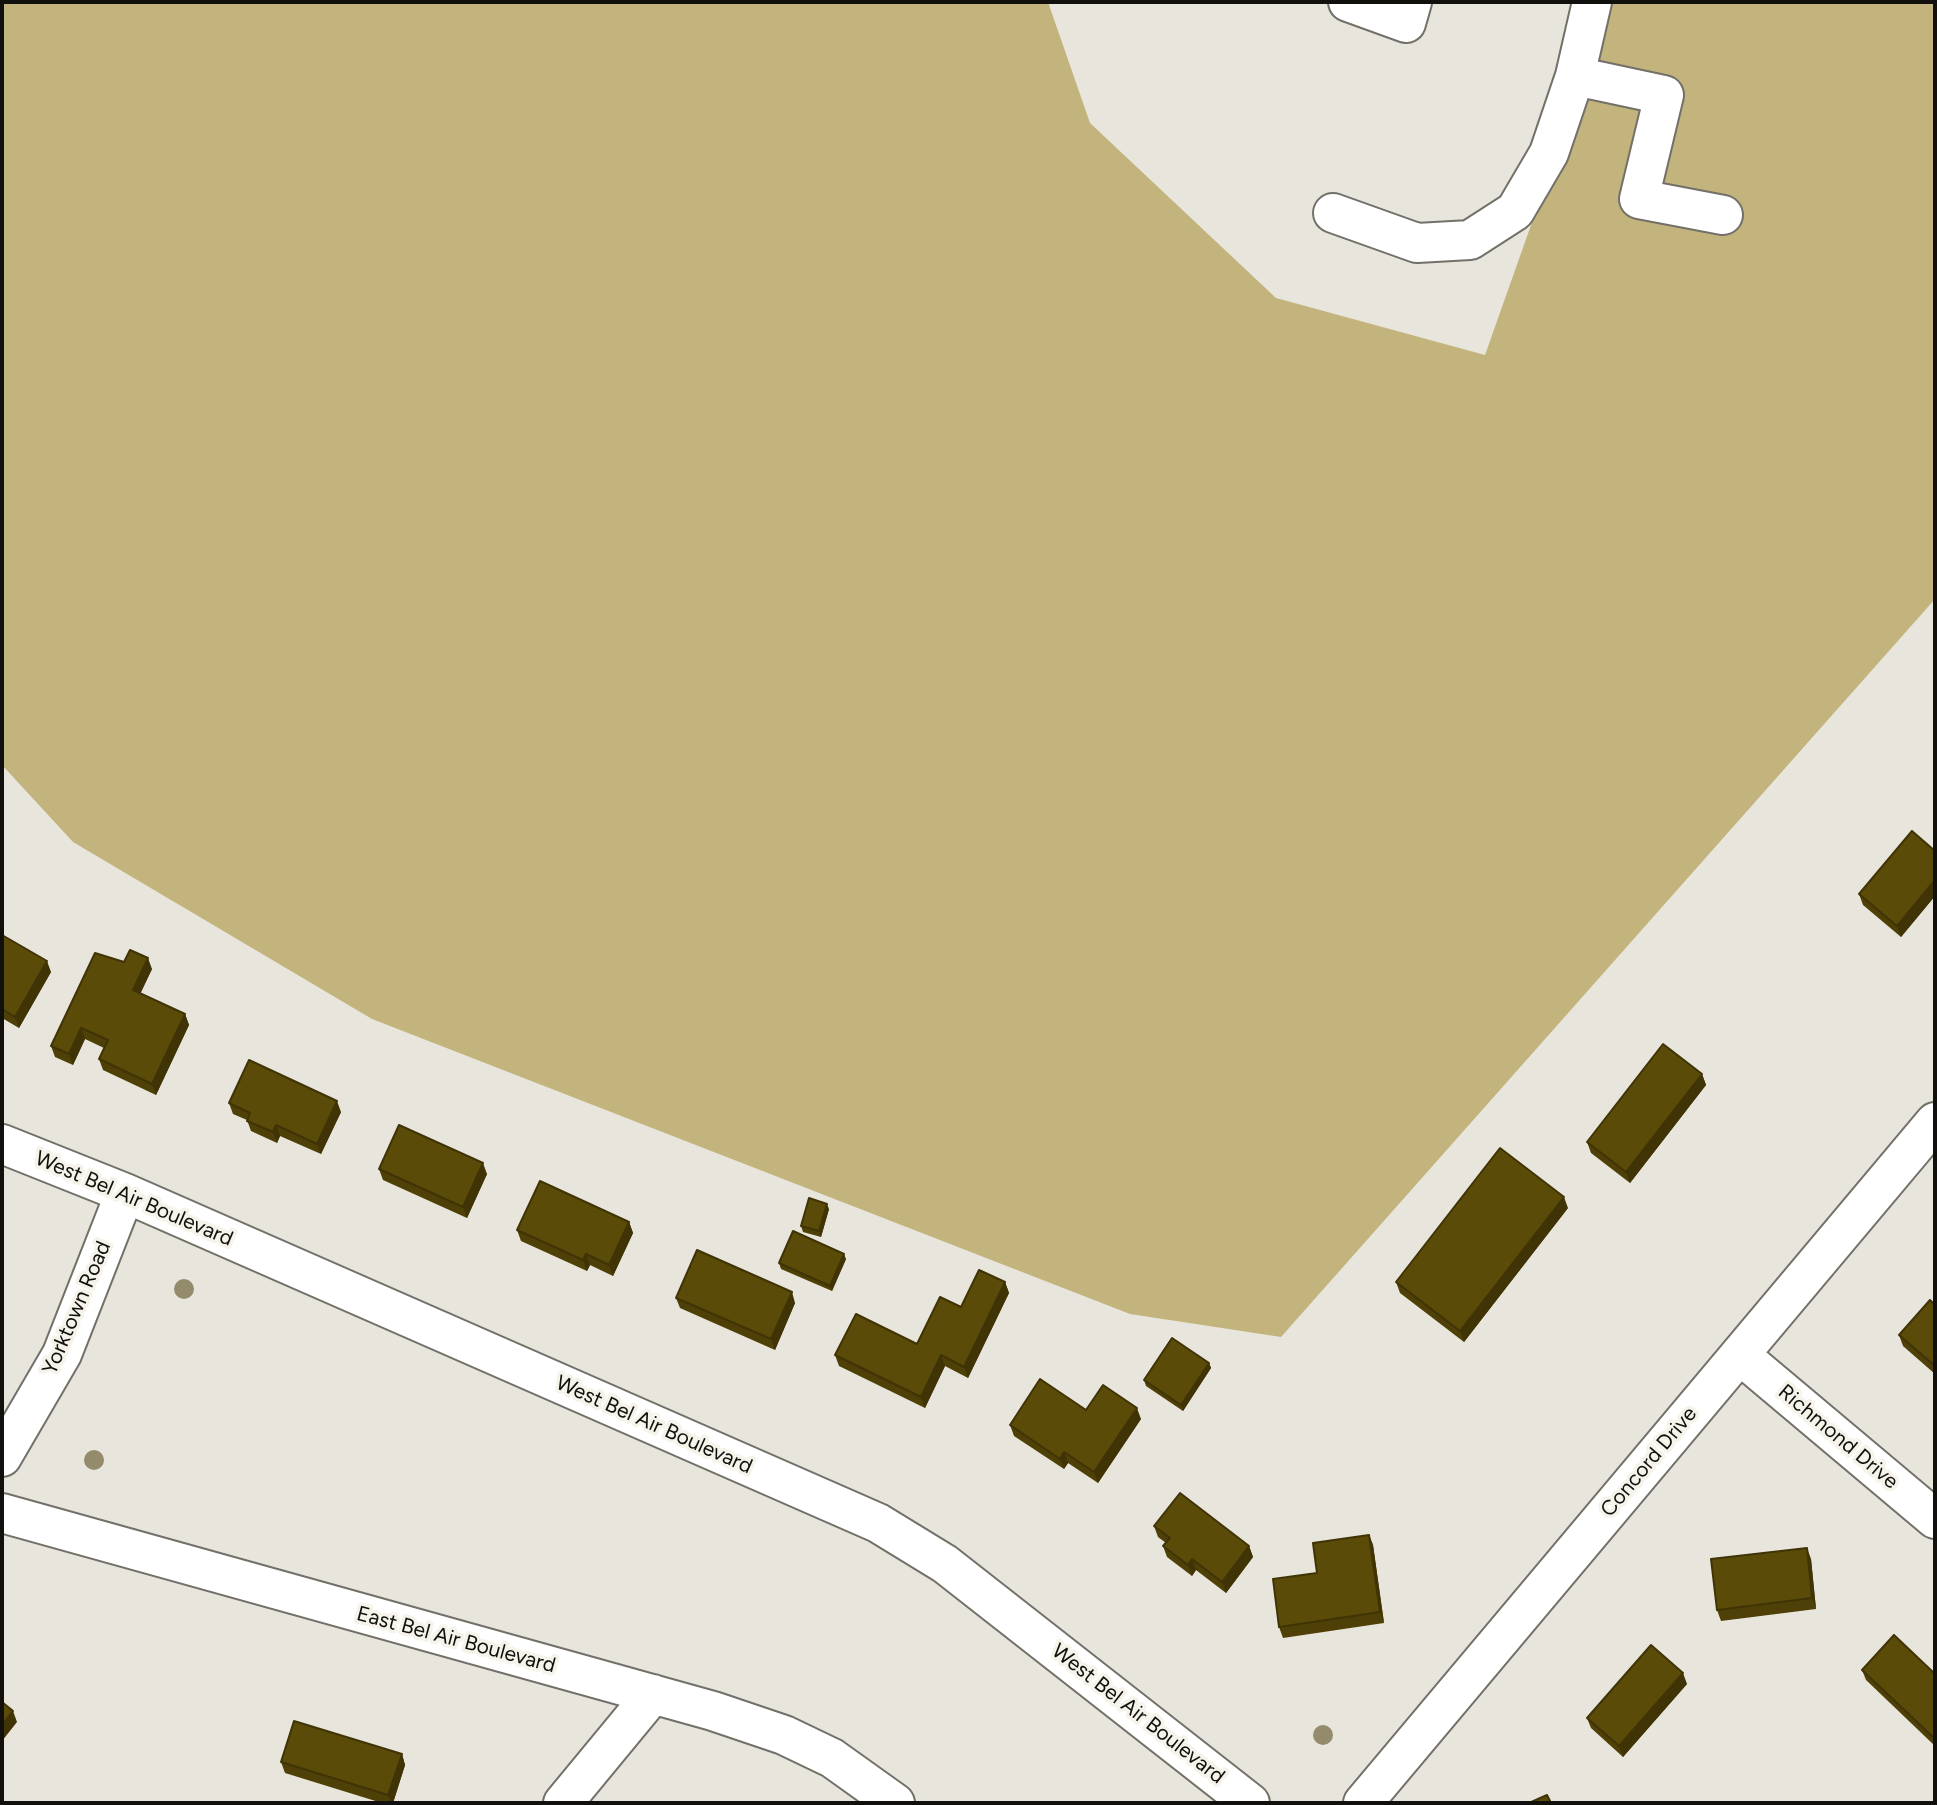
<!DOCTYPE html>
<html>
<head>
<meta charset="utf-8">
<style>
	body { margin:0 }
	#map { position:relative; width:1937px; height:1805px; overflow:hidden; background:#e8e6dc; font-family:Figtree,sans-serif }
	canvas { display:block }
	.frame { position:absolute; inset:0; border:4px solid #11100d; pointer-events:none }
</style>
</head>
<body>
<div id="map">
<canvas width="1937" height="1805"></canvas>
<div class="frame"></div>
</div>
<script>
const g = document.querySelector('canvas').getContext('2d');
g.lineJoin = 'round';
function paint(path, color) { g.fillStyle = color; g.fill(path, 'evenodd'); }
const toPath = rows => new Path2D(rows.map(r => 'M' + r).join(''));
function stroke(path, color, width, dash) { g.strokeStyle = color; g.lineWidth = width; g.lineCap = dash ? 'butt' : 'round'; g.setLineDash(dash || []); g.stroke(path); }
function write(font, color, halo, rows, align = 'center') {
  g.font = font + ' Figtree,sans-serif'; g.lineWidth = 7; g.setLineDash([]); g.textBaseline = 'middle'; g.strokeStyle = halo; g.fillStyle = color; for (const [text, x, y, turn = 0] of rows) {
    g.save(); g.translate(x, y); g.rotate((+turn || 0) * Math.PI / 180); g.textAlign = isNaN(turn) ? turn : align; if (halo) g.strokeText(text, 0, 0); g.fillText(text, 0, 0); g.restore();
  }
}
paint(toPath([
	[2,2,1048,2,1090,123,1276,298,1485,355,1610,2,1935,2,1935,599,1281,1337,1130,1314,372,1019,73,842,2,765]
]), '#c3b37d');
const minor = toPath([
	[1348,2,1406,23,1412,2],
	[1592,2,1575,76,1664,95,1639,199,1723,215],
	[1333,213,1417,243,1470,240,1515,211,1549,153,1575,76],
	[2,1144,125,1193,878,1523,945,1564,1250,1803],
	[1740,1355,1935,1519],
	[2,1457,62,1354,125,1193],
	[2,1513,713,1711,784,1735,832,1758,895,1803],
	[563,1803,653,1694],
	[1363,1803,1935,1122]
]);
stroke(minor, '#727068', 42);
stroke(minor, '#fff', 38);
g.fillStyle = '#938b6c';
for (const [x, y] of [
	[184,1289],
	[94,1460],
	[1323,1735]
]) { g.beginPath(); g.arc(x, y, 10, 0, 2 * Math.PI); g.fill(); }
paint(toPath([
	[1935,851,1935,896,1901,937,1863,905,1859,894],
	[2,935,51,972,19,1028,2,1018],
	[124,962,152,969,140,993,185,1014,189,1025,156,1095,103,1070,99,1059,104,1048,85,1039,73,1065,55,1057,51,1046],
	[1702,1074,1706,1085,1630,1183,1591,1153,1587,1142],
	[229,1103,341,1112,321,1154,280,1136,277,1143,251,1131,247,1120,233,1114],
	[379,1169,487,1174,467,1218,383,1180],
	[1568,1208,1464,1342,1400,1293,1396,1282],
	[829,1209,821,1237,803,1232,801,1226],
	[629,1222,633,1233,613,1276,590,1265,587,1271,521,1241,517,1230],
	[846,1259,832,1291,781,1269,779,1263],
	[1005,1282,1009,1293,968,1378,945,1366,925,1408,839,1366,835,1355,917,1344,961,1307],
	[676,1298,795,1303,775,1350,680,1308],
	[1935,1305,1935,1374,1903,1346,1899,1335],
	[1209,1363,1211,1368,1183,1411,1146,1386,1144,1380],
	[1086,1410,1141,1419,1098,1483,1068,1463,1064,1469,1014,1436,1010,1425],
	[1154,1526,1249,1546,1253,1557,1226,1593,1196,1570,1192,1576,1167,1557,1163,1546,1166,1543,1158,1537],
	[1369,1535,1373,1545,1384,1623,1283,1638,1279,1627,1317,1573],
	[1811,1559,1816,1609,1721,1621,1717,1610],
	[1862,1670,1935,1674,1935,1746,1866,1680],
	[1687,1684,1623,1757,1591,1728,1587,1718],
	[402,1754,405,1765,393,1803,382,1803,285,1773,281,1762]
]), '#4e4007');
paint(toPath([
	[1935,880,1935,896,1901,937,1897,926],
	[148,958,152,969,137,1001,133,990],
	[47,961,51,972,19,1028,15,1017],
	[185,1014,189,1025,156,1095,152,1084],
	[81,1028,85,1039,73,1065,69,1054],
	[1702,1074,1706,1085,1630,1183,1626,1172],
	[337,1101,341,1112,321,1154,317,1144],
	[276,1125,280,1136,277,1143,273,1132],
	[483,1163,487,1174,467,1218,463,1207],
	[1564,1197,1568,1208,1464,1342,1460,1331],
	[827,1204,829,1209,821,1237,819,1231],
	[629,1222,633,1233,613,1276,609,1265],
	[586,1254,590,1265,587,1271,583,1260],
	[844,1254,846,1259,832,1291,830,1286],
	[1005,1282,1009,1293,968,1378,964,1367],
	[792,1292,795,1303,775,1350,771,1339],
	[941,1355,945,1366,925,1408,921,1397],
	[1209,1363,1211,1368,1183,1411,1181,1405],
	[1137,1408,1141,1419,1098,1483,1094,1472],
	[1064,1452,1068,1463,1064,1469,1060,1459],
	[1369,1535,1373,1545,1384,1623,1380,1612],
	[1249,1546,1253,1557,1226,1593,1222,1582],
	[1807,1548,1811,1559,1816,1609,1812,1598],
	[1192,1559,1196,1570,1192,1576,1188,1565],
	[1683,1673,1687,1684,1623,1757,1619,1746],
	[13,1711,17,1722,2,1741,2,1725],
	[402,1754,405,1765,393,1803,391,1803,388,1795]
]), '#403406');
const building = toPath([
	[1912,831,1935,851,1935,880,1897,926,1859,894,1912,831],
	[2,935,47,961,15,1017,2,1009,2,935],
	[130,950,148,958,133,990,185,1014,152,1084,99,1059,108,1040,81,1028,69,1054,51,1046,95,953,124,962,130,950],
	[1663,1044,1702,1074,1626,1172,1587,1142,1663,1044],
	[249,1060,337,1101,317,1144,276,1125,273,1132,247,1121,250,1113,229,1103,249,1060],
	[399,1125,483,1163,463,1207,379,1169,399,1125],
	[1500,1148,1564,1197,1460,1331,1396,1282,1500,1148],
	[540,1181,629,1222,609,1265,586,1254,583,1260,517,1230,540,1181],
	[809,1198,827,1204,819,1231,801,1226,809,1198],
	[793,1231,844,1254,830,1286,779,1263,793,1231],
	[697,1250,792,1292,771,1339,676,1298,697,1250],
	[979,1270,1005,1282,964,1367,941,1355,921,1397,835,1355,856,1314,917,1344,940,1297,961,1307,979,1270],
	[1930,1300,1935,1305,1935,1366,1899,1335,1930,1300],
	[1172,1338,1209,1363,1181,1405,1144,1380,1172,1338],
	[1040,1379,1086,1410,1103,1385,1137,1408,1094,1472,1064,1452,1060,1459,1010,1425,1040,1379],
	[1180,1493,1249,1546,1222,1582,1192,1559,1188,1565,1163,1546,1170,1538,1154,1526,1180,1493],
	[1369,1535,1380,1612,1279,1627,1273,1579,1317,1573,1313,1543,1369,1535],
	[1807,1548,1812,1598,1717,1610,1711,1559,1807,1548],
	[1894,1635,1935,1674,1935,1739,1862,1670,1894,1635],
	[1651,1645,1683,1673,1619,1746,1587,1718,1651,1645],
	[2,1702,13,1711,2,1725,2,1702],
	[294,1721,402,1754,388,1795,281,1762,294,1721],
	[1547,1795,1551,1803,1529,1803,1547,1795]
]);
paint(building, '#5b4b08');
stroke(building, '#403406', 2);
write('21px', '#11100d', '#f6f3ea', [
	["West Bel Air Boulevard",134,1199,23],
	["Yorktown Road",77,1308,-67],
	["West Bel Air Boulevard",654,1425,24],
	["Richmond Drive",1838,1437,40],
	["Concord Drive",1649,1462,-50],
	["East Bel Air Boulevard",456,1640,15],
	["West Bel Air Boulevard",1138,1714,38]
]);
</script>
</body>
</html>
